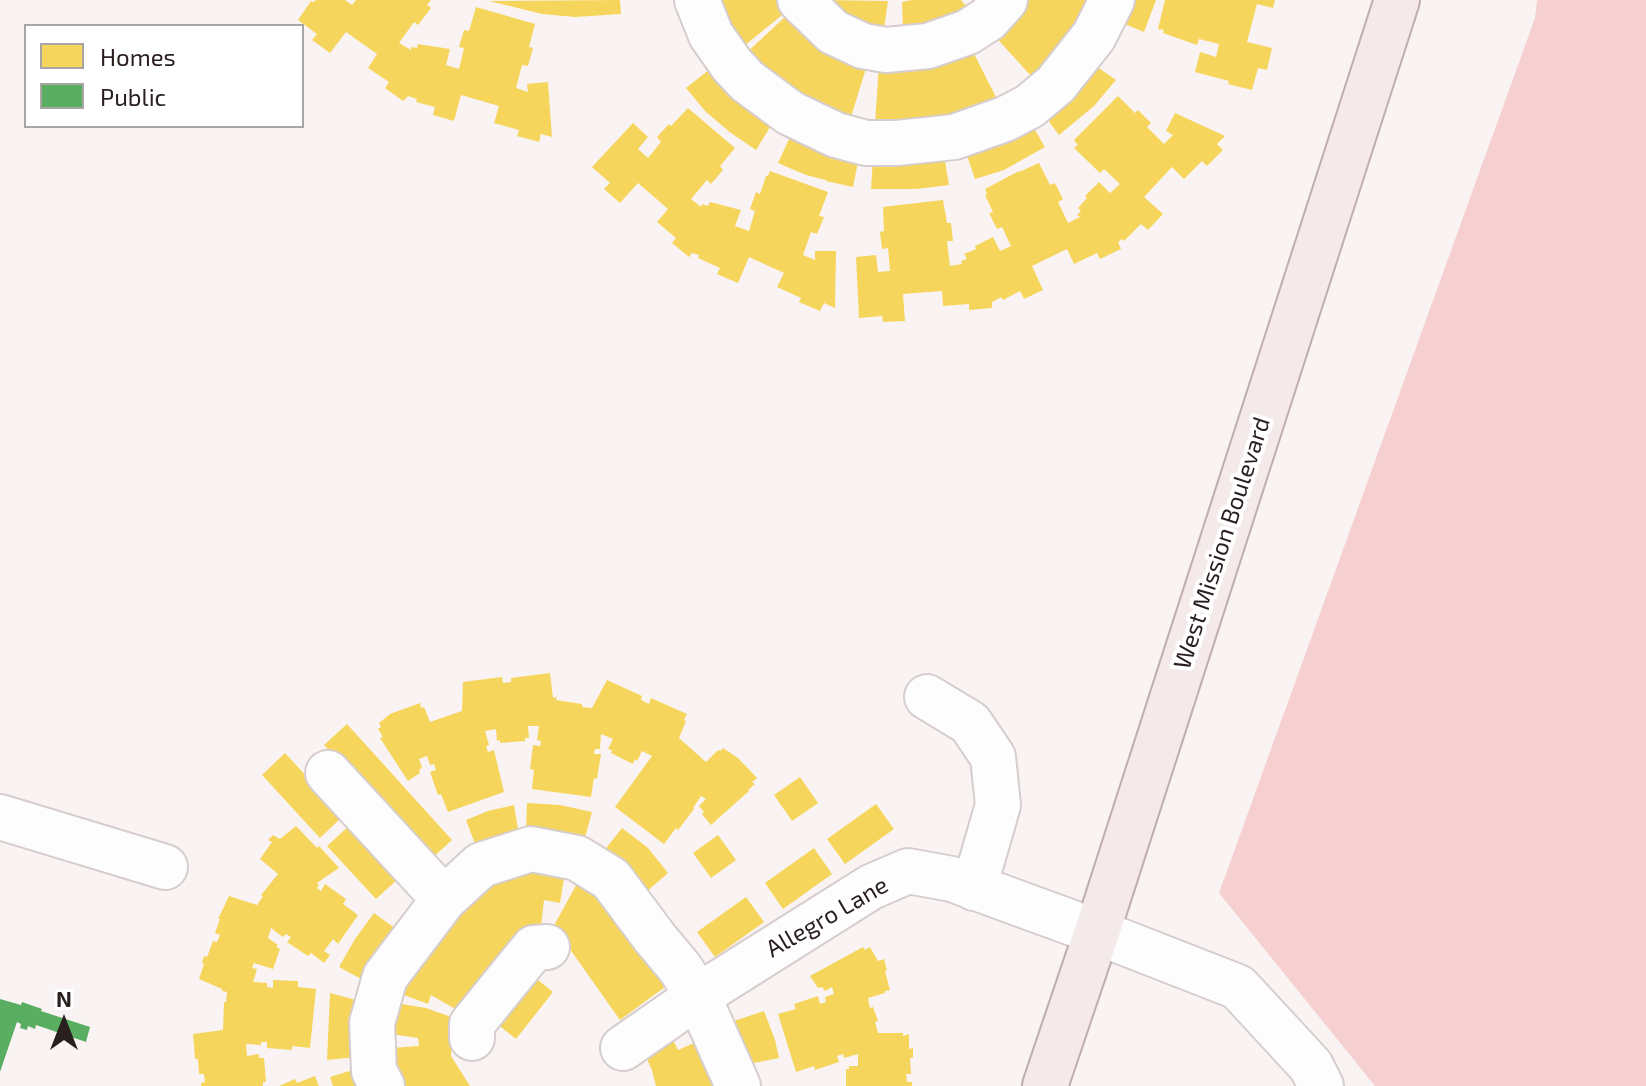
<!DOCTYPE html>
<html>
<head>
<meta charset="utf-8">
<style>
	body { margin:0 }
	#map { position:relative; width:1646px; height:1086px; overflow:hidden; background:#faf3f3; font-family:"Exo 2",sans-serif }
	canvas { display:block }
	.legend { position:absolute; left:24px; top:24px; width:280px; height:104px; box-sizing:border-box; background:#fff; border:2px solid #aaa5a5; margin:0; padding:10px 14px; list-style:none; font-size:24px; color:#2a1f1f }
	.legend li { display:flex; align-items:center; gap:16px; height:40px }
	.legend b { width:40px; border:2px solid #aaa5a5 }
	.north { position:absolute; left:24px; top:982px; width:80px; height:80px; -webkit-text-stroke:6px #fff; paint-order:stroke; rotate:0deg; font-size:22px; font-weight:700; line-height:32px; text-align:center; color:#2a1f1f }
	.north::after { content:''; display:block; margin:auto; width:28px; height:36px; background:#2a1f1f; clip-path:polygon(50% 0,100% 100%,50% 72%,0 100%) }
</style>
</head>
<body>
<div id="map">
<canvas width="1646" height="1086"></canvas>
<ul class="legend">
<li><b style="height:22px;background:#f6d55c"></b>Homes</li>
<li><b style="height:22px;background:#5aae61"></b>Public</li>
</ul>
<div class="north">N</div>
</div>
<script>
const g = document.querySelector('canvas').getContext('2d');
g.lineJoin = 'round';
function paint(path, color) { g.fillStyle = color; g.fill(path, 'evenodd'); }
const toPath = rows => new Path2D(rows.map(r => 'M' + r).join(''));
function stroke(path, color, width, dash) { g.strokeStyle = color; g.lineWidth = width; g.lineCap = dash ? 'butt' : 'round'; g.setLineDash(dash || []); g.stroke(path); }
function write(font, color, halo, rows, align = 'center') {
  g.font = font + ' "Exo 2",sans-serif'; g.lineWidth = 8; g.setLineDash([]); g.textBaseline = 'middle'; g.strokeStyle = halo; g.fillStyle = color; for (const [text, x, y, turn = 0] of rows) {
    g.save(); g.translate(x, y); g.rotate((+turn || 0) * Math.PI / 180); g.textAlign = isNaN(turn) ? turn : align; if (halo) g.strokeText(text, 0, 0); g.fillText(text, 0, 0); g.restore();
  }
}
paint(toPath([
	[1537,0,1646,0,1646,1086,1375,1086,1219,893,1535,18]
]), '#f6d0d0');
paint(toPath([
	[316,0,345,0,352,5,356,0,431,0,427,5,431,8,418,25,414,22,399,43,411,50,411,47,417,48,418,44,450,49,446,65,459,69,464,48,459,47,464,30,469,31,476,7,535,24,529,47,533,48,528,66,522,65,516,88,528,92,527,84,548,82,552,137,541,134,539,142,517,136,519,130,494,123,499,106,461,95,454,121,433,115,435,107,416,102,417,99,408,96,403,101,385,88,389,82,368,68,377,54,346,32,330,53,312,40,317,34,298,20,311,1,314,2],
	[620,0,621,14,575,17,542,14,489,1],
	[709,0,777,0,786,12,739,50],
	[822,0,888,1,884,29,852,20],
	[912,0,961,0,967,7,938,24,903,31,902,2],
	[1018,0,1086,0,1080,14,1064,42,1031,76,991,32],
	[1123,0,1156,0,1144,32,1115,20],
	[1165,0,1275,0,1273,8,1257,4,1247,42,1272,48,1267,70,1258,68,1252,90,1228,84,1229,81,1195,72,1200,52,1216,57,1219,44,1199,39,1197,45,1163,33,1164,30,1158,29],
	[787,15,868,62,850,120,805,103,744,55],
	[970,46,997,99,956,117,875,124,879,64],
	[1090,62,1116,80,1094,106,1059,135,1041,111],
	[710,69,772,124,756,150,731,133,706,112,686,88],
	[1118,96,1135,113,1138,110,1151,123,1147,127,1164,144,1173,135,1166,131,1175,113,1225,136,1217,144,1223,150,1207,166,1202,161,1184,179,1172,167,1144,197,1163,214,1148,230,1141,224,1124,241,1122,239,1118,242,1121,249,1100,259,1097,253,1074,264,1067,249,1032,266,1043,290,1024,299,1020,291,1003,300,1001,297,992,302,992,308,969,310,969,304,943,306,942,291,903,294,905,321,883,322,882,316,859,318,856,257,876,255,878,272,890,271,888,248,882,249,880,232,884,231,883,207,943,200,947,223,951,223,953,241,947,241,950,266,962,264,961,261,967,259,964,254,976,249,975,246,993,237,1000,251,1011,246,1002,227,997,229,989,213,993,212,985,195,987,194,985,189,1019,171,1019,172,1039,163,1050,185,1055,183,1063,199,1058,202,1068,223,1080,217,1077,215,1081,211,1078,208,1087,198,1085,196,1099,182,1110,193,1120,184,1104,169,1100,173,1074,148,1078,145,1074,140],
	[688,108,735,148,720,166,723,170,711,184,707,180,691,199,701,207,702,204,708,206,710,202,741,210,735,226,749,231,755,211,750,209,756,192,760,194,766,176,768,176,770,171,828,192,819,216,824,217,817,234,811,232,803,255,815,260,815,251,836,251,835,308,824,303,820,311,799,302,801,298,777,287,784,273,749,257,738,283,717,274,720,268,698,258,699,255,692,253,689,257,672,243,676,238,657,222,668,209,638,183,620,203,604,189,610,183,592,167,633,123,648,137,638,149,648,158,661,142,657,137,669,124,671,126],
	[1029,120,1045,147,1004,170,975,179,965,150],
	[791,135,859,157,853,187,826,181,826,180,806,175,778,163],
	[944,155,949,185,917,189,871,189,873,158],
	[550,673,553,698,557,697,556,700,582,704,582,707,592,708,607,680,642,696,641,700,649,704,651,698,687,714,684,720,686,721,679,738,706,762,718,750,720,751,723,748,738,758,757,778,752,782,755,784,748,790,749,791,711,825,702,814,704,812,699,806,706,799,701,796,693,808,694,809,678,830,676,828,664,844,615,807,652,756,642,751,637,761,635,759,633,764,611,753,612,750,608,749,613,739,601,734,600,749,595,749,594,754,601,754,597,779,594,778,591,797,532,789,534,770,530,769,533,745,540,746,541,741,537,740,539,726,528,726,529,738,525,738,525,741,500,743,500,740,497,741,496,729,485,731,489,745,486,746,488,752,494,750,504,792,448,812,441,794,438,795,430,772,436,770,434,764,430,765,427,756,419,759,422,767,419,771,420,773,408,781,380,738,383,737,378,729,381,727,379,723,390,714,420,703,421,708,424,707,430,722,462,711,463,682,502,677,503,683,511,682,511,678],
	[347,724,452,840,429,861,324,745],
	[285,753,343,816,320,838,262,775],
	[800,777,818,803,792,821,774,795],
	[527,803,560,805,592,812,584,841,526,835],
	[876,804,894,829,845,864,827,839],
	[514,805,519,835,477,849,466,820,488,811],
	[350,825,399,878,376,899,327,846],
	[296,826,317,848,319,846,339,868,317,883,319,885,317,888,321,891,325,884,346,899,343,904,358,915,338,944,333,939,324,951,330,955,324,963,311,953,308,956,287,942,291,937,286,934,283,937,271,928,268,938,278,945,276,947,280,949,273,969,254,963,252,968,257,969,253,982,267,983,267,987,273,988,273,980,298,981,298,987,316,989,310,1048,292,1046,292,1050,267,1048,267,1042,261,1042,261,1045,246,1044,247,1056,259,1054,259,1058,264,1058,266,1082,263,1082,263,1086,201,1086,201,1083,205,1082,204,1074,199,1074,198,1059,195,1059,193,1034,223,1030,224,1002,226,1002,227,992,222,991,222,989,199,979,204,964,202,963,204,956,207,957,213,941,217,942,220,935,215,933,220,919,218,919,229,896,257,905,263,896,261,895,278,874,260,859,272,842,268,840,273,835,280,839],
	[622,828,648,848,668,873,645,893,603,852],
	[718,835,736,860,711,878,693,853],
	[814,848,832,874,783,909,765,883],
	[528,866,565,872,560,903,544,900,541,927,528,928,500,953,457,1010,431,995,428,1004,399,993,475,893],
	[580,878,596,889,669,984,620,1020,562,938,551,931],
	[746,897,764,922,715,957,697,932],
	[374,913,399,931,367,982,339,967,355,939],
	[863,947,865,950,870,947,878,961,884,959,887,970,885,971,890,990,885,991,885,993,868,998,870,1008,873,1007,878,1021,875,1022,878,1033,903,1033,903,1036,909,1034,909,1049,913,1048,913,1058,910,1058,911,1074,906,1074,907,1082,912,1082,912,1086,846,1086,846,1069,849,1069,849,1066,858,1066,858,1054,844,1058,843,1054,837,1056,839,1062,815,1070,814,1066,796,1072,778,1014,796,1009,794,1004,818,996,820,1004,826,1002,825,997,834,994,832,987,825,991,822,987,818,988,810,976],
	[529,973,553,992,516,1039,492,1020],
	[330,993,360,1001,357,1057,327,1060],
	[396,1003,426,1008,454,1018,451,1056,470,1086,400,1086,391,1048,419,1046,418,1038,391,1034],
	[764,1011,775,1040,779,1058,749,1064,746,1048,734,1021],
	[705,1038,717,1086,656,1086,652,1070,646,1057,673,1040,678,1050],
	[359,1068,365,1086,333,1086,330,1077],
	[315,1076,319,1086,279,1086,295,1079,297,1083]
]), '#f6d55c');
paint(toPath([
	[0,999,21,1005,22,1002,42,1009,41,1011,90,1027,86,1042,36,1025,35,1029,28,1026,27,1030,20,1028,21,1024,17,1022,0,1072]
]), '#5aae61');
const minor = toPath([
	[697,0,711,35,732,65,747,81,790,113,836,135,866,143,897,143,954,137,1005,119,1030,106,1056,84,1094,36,1112,0],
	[800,0,833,32,863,46,886,50,928,46,968,32,988,19,1005,0],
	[927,697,970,723,993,757,998,805,974,888],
	[328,773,444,899],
	[0,817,165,867],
	[472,1038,472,1024,523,961,534,948,547,947],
	[623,1048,698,996,871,887,908,871,952,879,1097,932,1238,987,1311,1066,1321,1086],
	[382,1086,374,1071,372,1023,385,977,444,899,481,865,531,849,577,858,611,879,655,938,680,968,698,996,738,1086]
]);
const major = toPath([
	[1045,1086,1097,932,1397,0]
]);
stroke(minor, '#d6cdcd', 48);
stroke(major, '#c0aeaf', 48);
stroke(minor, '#fefdfd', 44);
stroke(major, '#f4eaea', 44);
write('24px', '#2a1f1f', '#fff', [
	["West Mission Boulevard",1222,543,-72],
	["Allegro Lane",827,917,-30]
]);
</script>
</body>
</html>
